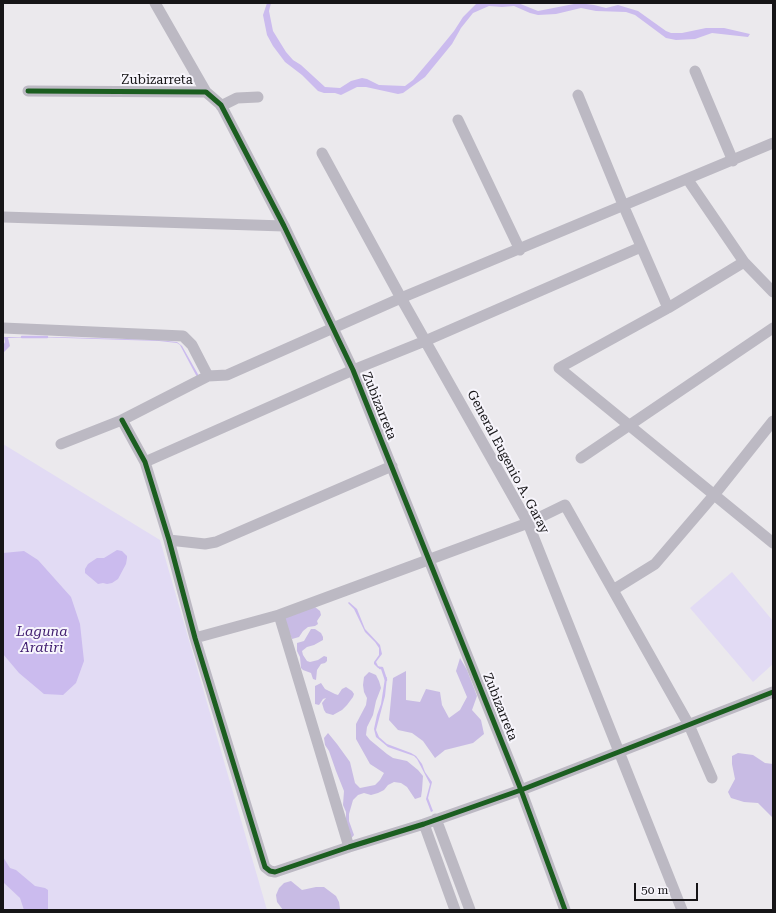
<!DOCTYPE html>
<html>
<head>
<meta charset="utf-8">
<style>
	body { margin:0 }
	#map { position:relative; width:776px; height:913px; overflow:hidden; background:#ebe9ed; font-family:"Roboto Serif",serif }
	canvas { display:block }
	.frame { position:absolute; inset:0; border:4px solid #161517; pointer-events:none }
	.scale { position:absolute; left:634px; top:883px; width:64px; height:18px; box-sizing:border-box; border:2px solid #161517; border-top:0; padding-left:5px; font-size:12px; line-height:14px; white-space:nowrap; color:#161517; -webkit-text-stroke:3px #f7f5fc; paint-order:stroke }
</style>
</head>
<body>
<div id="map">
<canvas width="776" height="913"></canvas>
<div class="frame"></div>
<div class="scale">50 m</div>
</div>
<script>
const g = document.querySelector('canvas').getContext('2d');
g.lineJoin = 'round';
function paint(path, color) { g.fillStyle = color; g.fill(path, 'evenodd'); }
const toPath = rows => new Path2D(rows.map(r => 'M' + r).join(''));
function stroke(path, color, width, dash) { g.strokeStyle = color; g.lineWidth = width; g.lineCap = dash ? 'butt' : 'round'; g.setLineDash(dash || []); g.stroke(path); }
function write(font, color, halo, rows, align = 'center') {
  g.font = font + ' "Roboto Serif",serif'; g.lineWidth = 4; g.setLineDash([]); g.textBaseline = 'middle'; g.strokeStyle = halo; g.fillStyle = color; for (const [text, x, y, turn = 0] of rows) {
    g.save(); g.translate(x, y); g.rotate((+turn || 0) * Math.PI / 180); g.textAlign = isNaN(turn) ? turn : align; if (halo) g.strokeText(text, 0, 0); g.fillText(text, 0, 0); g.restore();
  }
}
paint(toPath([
	[3,444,160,540,267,910,3,910],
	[732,572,773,621,773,664,753,682,690,608]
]), '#e2dbf4');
paint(toPath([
	[315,607,320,611,321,615,317,621,318,624,315,626,308,627,303,631,299,637,292,639,284,620,286,616],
	[311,629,315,629,321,633,323,637,323,640,314,645,307,647,302,651,303,655,307,661,310,662,318,660,324,656,327,657,327,661,325,663,321,664,317,670,316,680,313,679,311,673,303,670,301,668,300,657,297,651,297,643,304,641],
	[460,658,467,670,477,696,472,710,481,720,484,734,473,743,445,750,435,758,423,741,412,733,398,730,389,720,393,678,406,671,406,700,420,702,426,689,440,692,442,705,449,718,460,710,467,697,456,671],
	[369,672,376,675,379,681,381,688,376,701,373,715,367,727,366,735,370,740,387,754,393,758,407,761,418,770,423,776,422,790,421,797,415,799,407,787,401,783,394,782,388,785,384,790,378,793,371,795,364,793,358,795,353,800,349,814,349,821,354,835,350,840,346,826,346,812,343,805,344,791,336,771,329,751,325,745,324,738,328,733,337,744,350,762,355,783,360,788,375,785,380,780,384,773,370,764,356,739,356,724,366,705,367,698,364,692,363,685,364,677],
	[321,683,325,689,335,694,338,695,342,689,346,687,352,691,354,694,353,697,347,705,342,710,333,715,326,713,324,710,322,703,326,698,323,699,319,705,315,704,315,686],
	[738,753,753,755,765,763,773,764,773,818,758,803,744,802,731,798,728,792,735,779,732,764,732,756],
	[291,881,302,890,316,887,324,887,336,896,339,902,340,909,340,910,283,910,277,902,276,895,279,888,284,883]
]), '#c8bbe4');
paint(toPath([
	[267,3,271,3,269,11,273,31,286,52,293,60,301,65,325,87,340,88,351,81,362,78,367,79,379,85,405,86,413,80,436,53,454,31,463,17,477,3,518,3,538,11,579,3,594,5,606,8,618,5,638,11,666,31,671,33,682,33,706,28,724,28,750,34,748,37,712,33,695,39,676,40,666,38,635,15,626,12,596,11,581,8,556,14,538,15,530,13,514,6,502,7,489,6,473,13,461,28,452,44,425,77,403,93,398,94,366,87,357,87,341,95,335,93,324,93,318,91,302,75,285,62,273,46,267,35,263,15],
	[4,337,56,337,159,340,177,342,182,346,199,376,197,377,180,345,177,343,159,341,34,337,8,338,10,346,3,353,3,346,5,342],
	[117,550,122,551,127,556,127,558,126,564,118,579,112,583,107,584,103,583,98,584,85,573,85,569,88,564,97,558,104,558],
	[24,551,38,560,71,597,80,624,84,661,76,683,63,695,44,694,19,673,3,654,3,553],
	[349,602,357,609,365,629,380,645,382,654,376,662,378,666,383,668,382,669,378,668,374,664,374,662,379,655,379,648,375,642,365,632,354,609,348,603],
	[387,677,385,696,376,730,379,737,387,744,411,753,416,756,422,764,425,772,432,782,428,798,433,811,431,812,426,799,430,784,417,759,414,756,388,747,376,737,374,729,377,715,381,704,385,678],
	[3,857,10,868,16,870,35,886,45,888,48,890,48,910,24,910,20,898,3,882]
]), '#cbbbee');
stroke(toPath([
	[22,337,47,337],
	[380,668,382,668,386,680]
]), '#cbbbee', 2.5);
stroke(toPath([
	[155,3,206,92],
	[695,71,733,161],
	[28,91,206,92,221,105,284,226,353,370,521,790,565,910],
	[578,95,624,207,668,308],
	[221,106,237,98,258,97],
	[458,120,520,250],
	[322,153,401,298,528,523,682,910],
	[688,180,744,262,773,292],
	[3,217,284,226],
	[744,262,668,308,559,368,773,543],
	[3,328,183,336,192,345,208,376,227,375,401,298,773,143],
	[122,420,145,462,169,540,195,638,265,867,270,871,275,872,349,847,424,824,521,790,773,692],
	[61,444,122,420,208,376],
	[581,458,773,328],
	[145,462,353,370,425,341,641,247],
	[169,540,205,544,216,542,392,466],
	[613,590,655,564,714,495,773,421],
	[279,615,349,847],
	[195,638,279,615,528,523,565,505,689,725,712,778],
	[436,819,470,910],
	[424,824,455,910]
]), '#bcb9c3', 11);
stroke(toPath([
	[28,91,206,92,221,105,284,226,353,370,521,790,565,910],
	[122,420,145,462,169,540,195,638,265,867,270,871,275,872,349,847,424,824,521,790,773,692]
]), '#1b5e20', 5);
write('13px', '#161517', '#f7f5fc', [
	["Zubizarreta",157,80],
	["Zubizarreta",379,406,68],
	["General Eugenio A. Garay",508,462,62],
	["Zubizarreta",500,707,68]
]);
write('italic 14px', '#3f1c6f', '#f7f5fc', [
	["Laguna",42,632],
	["Aratiri",42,648]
]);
</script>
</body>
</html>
